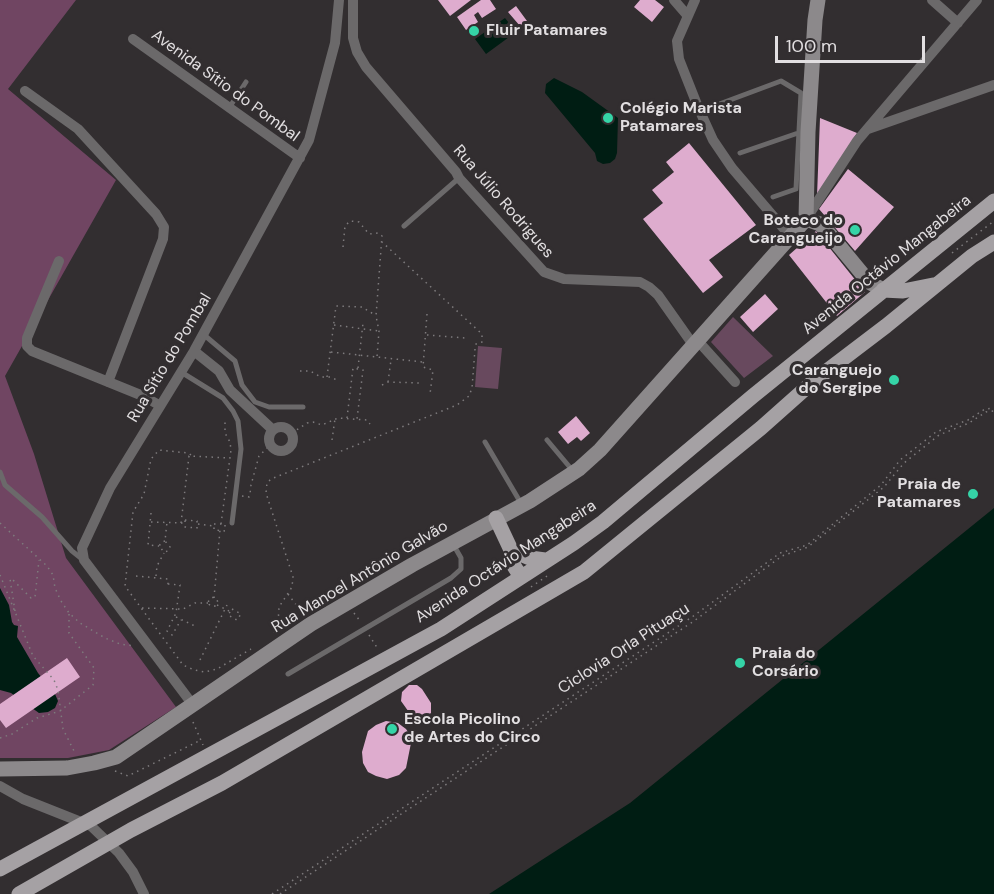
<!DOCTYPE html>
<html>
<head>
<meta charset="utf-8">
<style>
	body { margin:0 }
	#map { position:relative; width:994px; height:894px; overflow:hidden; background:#322e30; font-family:"DM Sans",sans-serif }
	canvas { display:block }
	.scale { position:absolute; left:775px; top:36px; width:150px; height:27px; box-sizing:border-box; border:3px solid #e2dfe1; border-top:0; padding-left:8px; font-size:18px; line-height:21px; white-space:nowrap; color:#e2dfe1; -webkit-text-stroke:4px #322e30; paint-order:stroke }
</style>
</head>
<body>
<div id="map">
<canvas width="994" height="894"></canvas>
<div class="scale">100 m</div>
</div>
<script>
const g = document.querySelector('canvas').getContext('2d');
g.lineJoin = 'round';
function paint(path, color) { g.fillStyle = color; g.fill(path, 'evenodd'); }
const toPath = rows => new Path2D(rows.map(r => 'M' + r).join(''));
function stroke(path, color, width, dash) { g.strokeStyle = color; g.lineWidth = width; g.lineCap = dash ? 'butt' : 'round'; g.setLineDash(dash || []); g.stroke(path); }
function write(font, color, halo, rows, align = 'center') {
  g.font = font + ' "DM Sans",sans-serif'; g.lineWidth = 6; g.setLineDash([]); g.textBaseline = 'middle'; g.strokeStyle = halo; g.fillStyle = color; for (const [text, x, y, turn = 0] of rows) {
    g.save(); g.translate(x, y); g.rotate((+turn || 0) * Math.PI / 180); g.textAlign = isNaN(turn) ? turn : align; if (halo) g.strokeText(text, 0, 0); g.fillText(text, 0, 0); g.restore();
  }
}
paint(toPath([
	[733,317,773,356,744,378,711,342],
	[478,346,502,348,498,389,475,387]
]), '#68495e');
paint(toPath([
	[0,0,76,0,8,89,116,180,5,376,34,454,66,558,176,707,109,750,68,758,0,758]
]), '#704562');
paint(toPath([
	[505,18,516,32,486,54,475,39],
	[554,78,582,92,618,118,617,153,615,159,610,163,603,164,597,161,595,153,545,93,546,84],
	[994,508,994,894,489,894,630,803],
	[0,588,9,605,12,622,14,625,18,626,17,637,38,673,55,694,58,701,55,708,48,712,39,713,11,693,0,690]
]), '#001d13');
paint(toPath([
	[438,0,471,0,450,16],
	[481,0,490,0,496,9,482,18,478,12,474,15,478,22,466,30,457,17],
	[640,0,655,0,664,7,652,22,634,7],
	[516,6,527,21,520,26,508,12],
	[820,118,857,133,817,196],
	[689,143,756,225,709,260,723,277,703,293,643,219,663,203,652,190,674,172,666,162],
	[848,169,894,207,855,251,819,209],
	[816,231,865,292,837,316,789,255],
	[765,294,778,309,753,332,740,317],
	[576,416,590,433,581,441,577,437,568,444,558,432],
	[67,658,80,677,6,728,0,720,0,704],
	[409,685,417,685,422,689,431,703,431,713,422,719,411,715,401,701,402,692],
	[386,721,398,723,406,729,412,738,406,768,399,775,387,779,376,776,368,772,363,763,362,752,368,731,376,725]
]), '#deacce');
stroke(toPath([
	[343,247,345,226,350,221,359,222,369,234,378,233,382,236,376,316,379,331,377,357],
	[952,253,994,221],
	[427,314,423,367,433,370,430,394],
	[334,325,379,331],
	[427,335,465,338],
	[331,352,423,362],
	[358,368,363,323],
	[300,371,310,371,321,377,330,377,337,380],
	[327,377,336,306,362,307,375,315],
	[388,382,391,360],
	[382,385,388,382,419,383],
	[347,418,353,368,363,370,357,419],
	[292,433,307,423,313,422,322,425,338,418,367,420,370,424],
	[332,440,335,419],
	[191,455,188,453,159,450,151,459,144,494,133,512,125,586,183,665,194,670,205,672,217,669,251,649],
	[242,496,249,497,250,494,251,485,259,456,270,445],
	[151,513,148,545,159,546],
	[185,520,197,521,197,528,185,527,185,520],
	[151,522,184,523],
	[0,523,47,566,53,575,55,588,61,601,69,613,80,623,105,638,120,644,134,646],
	[181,523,189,456,230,458],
	[198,524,214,526],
	[214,524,225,524,225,531,214,530,214,524],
	[221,524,231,450,230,442,225,433,225,422],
	[165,541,162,542,159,546,164,552,168,551,170,547,165,541,167,522],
	[0,575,33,656,54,680,58,690,63,729,75,753],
	[136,576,168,579,168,588],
	[156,576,157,566,164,553],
	[168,584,180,585,176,613,167,631,172,635,181,620],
	[531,587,547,576],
	[288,594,303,614],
	'208.5 602a4.5 4.5 0 1 1 9 0a4.5 4.5 0 1 1-9 0Z',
	[214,598,220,530],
	[217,605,229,611],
	[142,608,183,609,195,603,208,603],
	[232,609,241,614,237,620,228,615,232,609],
	[15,611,10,579,12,579,31,598,35,597,39,560],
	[354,613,360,621],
	[176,617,195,626],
	[274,633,278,624,279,607,292,587,293,577,266,493,267,483,271,479,457,405,469,396,472,388,475,349,476,344,482,342,482,334,382,242],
	[369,635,378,649],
	[200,660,227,605],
	[193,722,203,745],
	[0,738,12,734,37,718,60,711,93,685,94,668,69,633,69,613],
	[115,771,128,776,201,740],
	[272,894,692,617,780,553,807,545,881,485,900,460,936,432,968,420,985,409,994,408],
	[280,894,694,621,782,556,808,547,884,487,904,463,939,435,969,423,986,412,994,411]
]), '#7e7b7d', 1.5, [1.5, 4.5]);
stroke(toPath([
	[714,106,781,81,801,93,796,189,773,197],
	[229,108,246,82],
	[740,153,801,132],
	[404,226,459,178],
	[203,334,235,361,242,385,255,402,269,407,303,407],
	[181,372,223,398,233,411,238,421,241,449,232,523],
	[547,440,573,471],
	[485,442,522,505],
	[0,472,5,485,42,517,72,551,82,559],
	[288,674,451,578,461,569,461,558,453,544]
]), '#6b696a', 5);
stroke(toPath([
	[353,0,353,38,357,52,366,67,456,172,459,178,544,272,564,279,640,282,649,287,658,295,694,346],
	[674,0,687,15],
	[695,0,677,41,679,59,698,107,713,140,732,168,791,237],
	[932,0,958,23],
	[133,39,300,158],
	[25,91,78,129,156,214,164,227,163,239,108,382],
	[868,129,994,85],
	[808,216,857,141,977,0],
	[59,261,27,338,27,346,32,351,143,396,159,405],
	[698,341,735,382],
	[194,351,219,371,230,390,273,430],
	'269 439a12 12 0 1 1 24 0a12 12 0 1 1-24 0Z',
	[193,705,84,560,82,548,110,488,194,351,309,140,335,43,339,0],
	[0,786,23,799,91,826,119,853,133,872,144,894]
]), '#6b696a', 10);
stroke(toPath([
	[806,219,820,224,826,230,869,282,883,290],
	[0,769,67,768,94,763,116,757,311,624,412,565,530,501,579,469,600,450,806,219,808,132,815,20,818,0]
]), '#8c898b', 15);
stroke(toPath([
	[883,290,903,291,933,285],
	[496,518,511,550,514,566,521,577],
	[511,550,530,558,545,560],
	[0,869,441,629,574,543,603,522,753,396,994,201],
	[19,894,131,830,222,783,584,572,761,428,815,380,886,326,972,256,994,242]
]), '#a5a1a4', 15);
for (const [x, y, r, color] of [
	[474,31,6,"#35d4a7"],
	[608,118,6,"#35d4a7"],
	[855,230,6,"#35d4a7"],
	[894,380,6,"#35d4a7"],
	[973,494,6,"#35d4a7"],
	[740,663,6,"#35d4a7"],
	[392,729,6,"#35d4a7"]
]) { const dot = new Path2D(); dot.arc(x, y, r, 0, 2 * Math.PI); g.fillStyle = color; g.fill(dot); stroke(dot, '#322e30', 2); }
write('bold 16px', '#e2dfe1', '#322e30', [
	["Fluir Patamares",486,31],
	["Colégio Marista",620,109],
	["Patamares",620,127],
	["Boteco do",843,221,"right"],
	["Carangueijo",843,239,"right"],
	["Caranguejo",882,371,"right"],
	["do Sergipe",882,389,"right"],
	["Praia de",961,485,"right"],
	["Patamares",961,503,"right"],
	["Praia do",752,654],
	["Corsário",752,672],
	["Escola Picolino",404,720],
	["de Artes do Circo",404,738]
], 'left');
write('16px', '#e2dfe1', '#322e30', [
	["Avenida Sítio do Pombal",225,86,36],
	["Rua Júlio Rodrigues",503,202,49],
	["Avenida Octávio Mangabeira",887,265,-39],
	["Rua Sítio do Pombal",170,358,-59],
	["Avenida Octávio Mangabeira",506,562,-33],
	["Rua Manoel Antônio Galvão",360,577,-31],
	["Ciclovia Orla Pituaçu",624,649,-33]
]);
</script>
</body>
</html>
